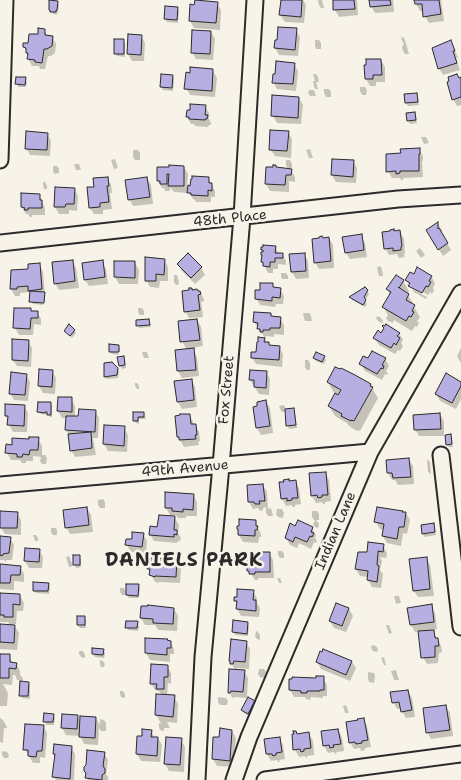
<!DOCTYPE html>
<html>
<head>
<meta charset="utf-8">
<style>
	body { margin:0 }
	canvas { display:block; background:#f7f3e8 }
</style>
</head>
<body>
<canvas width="461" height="780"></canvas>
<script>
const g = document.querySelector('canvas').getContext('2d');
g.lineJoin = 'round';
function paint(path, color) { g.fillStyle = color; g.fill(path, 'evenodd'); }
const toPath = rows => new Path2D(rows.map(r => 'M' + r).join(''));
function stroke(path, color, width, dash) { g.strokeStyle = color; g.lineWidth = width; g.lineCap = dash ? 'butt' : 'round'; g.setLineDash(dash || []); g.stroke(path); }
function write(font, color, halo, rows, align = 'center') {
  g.font = font + ' "Shantell Sans",sans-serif'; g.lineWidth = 5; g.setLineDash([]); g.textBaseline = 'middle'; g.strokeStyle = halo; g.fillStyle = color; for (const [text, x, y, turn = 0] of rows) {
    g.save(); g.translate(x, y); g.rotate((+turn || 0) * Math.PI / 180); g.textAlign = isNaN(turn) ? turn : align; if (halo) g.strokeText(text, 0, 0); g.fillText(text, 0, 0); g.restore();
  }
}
paint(toPath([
	[282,0,303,0,306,5,304,23,285,22,280,15],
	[318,0,322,0,324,8,321,8,319,5],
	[334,0,357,0,358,15,339,17,335,10],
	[370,0,393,0,394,12,375,13,371,6],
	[416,0,441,0,444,21,429,23,425,16,424,11,420,11,416,4],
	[57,2,59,5,58,13,57,13,57,15,53,14,50,10],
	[217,3,221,10,220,30,194,28,190,21],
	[177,8,179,12,178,23,167,22,165,19],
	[44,30,48,37,52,37,56,44,55,53,51,56,48,56,45,69,40,69,39,66,32,66,28,59,29,56,24,47,29,44],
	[296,30,300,37,298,56,279,55,275,48],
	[211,32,215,39,213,60,196,59,192,52],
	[141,36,145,43,144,61,132,61,128,54],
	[403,37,405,40,409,54,405,54,403,51,402,46,404,45,401,38],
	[315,40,319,40,321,43,321,49,316,49,315,46],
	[123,41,125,44,125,57,117,56,115,53],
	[451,41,458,58,456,58,460,70,443,75,439,68],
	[381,60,385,67,385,82,376,82,376,86,370,86,366,79],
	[294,64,298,71,296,91,277,89,273,82,276,76],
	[213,71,217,78,215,97,190,95,186,88],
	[313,74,316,74,318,77,319,82,316,82,318,89,315,89,314,86,313,81,315,81],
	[172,76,174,79,173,91,163,90,161,87],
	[461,78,461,105,457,106,453,99,459,79],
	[25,79,27,82,26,87,18,87,17,84],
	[360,87,365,87,367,90,366,95,362,95,360,91],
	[324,89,329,89,331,92,331,97,326,97,324,93],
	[309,90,314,90,316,96,310,96,308,93],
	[417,94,418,97,419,105,408,106,406,103,405,96],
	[299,98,303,105,301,124,277,123,273,116],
	[205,106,209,113,209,119,211,123,211,125,209,125,208,127,195,126,194,124,191,124,187,117],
	[414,113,416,116,417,123,410,124,408,120],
	[288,132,292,139,291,158,275,156,271,150],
	[47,134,51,141,50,156,30,155,26,148],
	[421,137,426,137,429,143,424,144],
	[310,149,313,158,309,158,306,150],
	[419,149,423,156,423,161,422,161,423,177,403,178,403,180,401,180,400,178,392,178,388,171,402,155],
	[133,150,138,150,140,153,140,160,135,160,133,157],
	[115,159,118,168,114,169,111,160],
	[286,160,290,160,292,164,292,168,290,168,295,177,295,182,289,181,289,192,270,191,266,184,274,168,288,169,286,165],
	[353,161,357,168,356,183,336,182,332,175],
	[74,164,79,164,81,170,76,170],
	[53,166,57,166,59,169,59,173,54,174,53,170],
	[184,167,188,174,187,187,191,187,208,178,215,191,215,197,211,197,211,202,196,202,195,200,193,199,189,193,174,192,170,187,170,191,165,191,164,188,162,188,158,181,159,168],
	[107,178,111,185,112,193,110,193,112,209,103,210,103,214,94,214,90,208,95,188],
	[147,178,151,185,153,204,133,206,129,199],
	[43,182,45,182,47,186,47,189,44,189,43,185],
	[74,189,78,196,77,211,69,210,69,214,59,214,55,207],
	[39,195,45,208,45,215,32,215,32,217,30,217,28,214,26,214,22,207],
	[438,224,442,230,442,234,451,250,443,256,427,231],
	[394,232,400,232,404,239,405,253,404,254,405,257,399,258,397,254,389,255,385,248],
	[361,236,365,243,367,257,350,259,346,253],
	[329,238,333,245,334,268,319,269,315,262,323,239],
	[275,247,279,254,282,254,286,261,286,265,278,264,278,269,273,269,273,273,268,273,262,261,265,254,262,250],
	[420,248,425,255,421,258,416,251],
	[188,254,201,268,205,275,195,284,182,271,178,264],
	[304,254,308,261,309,278,296,279,292,272],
	[164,260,168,267,168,281,160,281,159,288,150,287,146,280],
	[72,261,76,268,79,288,59,290,55,283],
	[102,262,106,269,108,284,89,286,85,280],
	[135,263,139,270,138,284,119,284,115,277],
	[39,265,43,272,45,296,43,296,43,305,33,304,31,301,30,292,20,293,20,296,15,296,11,289,30,270],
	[380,266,382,269,383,276,379,276,378,273,377,267],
	[281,273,286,273,288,276,288,279,282,279,281,276],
	[174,275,177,275,178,278,179,284,176,285,174,282],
	[414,275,431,276,435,283,433,288,434,290,432,294,430,292,426,299,414,292,407,280],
	[412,286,428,295,427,297,412,289],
	[403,281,409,291,407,294,415,306,414,307,420,317,417,321,419,323,417,327,415,326,412,331,394,320,393,323,388,321,386,318,388,315,383,307,390,295,387,289],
	[272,285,274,289,280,289,284,296,283,304,276,304,275,307,260,305,256,298,261,291],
	[192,291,200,292,204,299,204,301,201,302,203,317,189,318,185,311],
	[367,291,369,294,365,301,367,304,365,307,352,300,351,298],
	[138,308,142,308,144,311,144,315,140,315,138,312],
	[32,312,37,312,41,319,41,325,34,324,33,335,19,335,15,328],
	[303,313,310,313,311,316,312,321,305,321,304,318],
	[270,314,272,317,280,318,284,325,284,335,274,334,274,337,266,336,266,339,265,338,254,322],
	[378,316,381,318,383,321,382,323,378,321,376,318],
	[149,320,151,327,139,328,138,325],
	[197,320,201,327,203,346,192,348,197,357,199,376,182,378,178,371,176,351,187,350,182,341],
	[74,330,76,333,72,338,65,331],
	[399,333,403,340,401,343,403,346,400,351,398,350,395,354,379,345,375,338,382,334],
	[264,339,270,346,279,347,283,354,282,367,256,364,252,357,257,353],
	[28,341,32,348,31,367,17,366,13,360],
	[110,346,118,346,120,349,120,352,117,346,115,347,119,355,112,354,110,351],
	[461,348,461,363,457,356],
	[142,352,147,352,149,358,144,358],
	[123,357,125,360,126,368,122,369,120,366,119,358],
	[324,357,326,360,324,364,316,361,314,358],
	[385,359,389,366,386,371,388,374,387,375,385,374,382,380,365,371,361,364],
	[305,360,308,360,310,363,310,370,307,370,305,367],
	[117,369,119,372,118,378,107,379,105,376],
	[52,371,56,378,55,394,43,393,39,386],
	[266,372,270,379,269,395,259,394,250,380],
	[26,375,30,382,28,401,14,400,10,393],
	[191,380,195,387,197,407,182,409,178,402,176,382],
	[328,382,370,385,378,398,360,431,358,430,357,431,349,426,347,423,335,416,329,406,336,394,334,393],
	[135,383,137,383,139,386,139,389,137,389,135,386],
	[461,383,461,399,456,409,440,401,436,394],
	[71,399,75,406,75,417,95,411,99,418,98,438,93,438,96,455,75,457,71,450,69,435,66,430,67,418,62,418,58,411],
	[266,402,270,408,273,433,261,435,257,428,254,408],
	[51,403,52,406,52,417,50,417,49,415,41,414,39,411],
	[284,405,286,410,293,409,295,412,297,428,289,429,288,426,286,412,282,412,280,409,279,406],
	[24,406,28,413,27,432,13,432,9,425,9,420,6,416],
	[134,413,144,413,146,419,139,419,139,424,136,423,134,420],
	[440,414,444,421,444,436,419,436,415,429],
	[189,415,193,422,193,425,195,425,199,432,200,441,198,442,199,445,184,447,178,436],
	[105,426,124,428,128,435,127,452,108,451,104,444],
	[451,436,452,439,453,447,449,447,447,444],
	[38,439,42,446,42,455,45,455,47,458,46,464,42,464,40,461,41,457,33,456,33,461,26,461,26,463,22,463,20,460,11,460,7,453,13,446],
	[427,459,430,462,431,474,428,472],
	[409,460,413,466,414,484,398,485,395,480,392,480,388,473,387,462],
	[325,473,329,480,331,501,325,502,325,504,323,504,322,502,316,503,312,496],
	[295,481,299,488,301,504,295,505,295,507,293,507,291,505,286,506,282,499,281,483],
	[263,485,267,492,268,509,271,508,273,516,268,516,266,513,266,507,263,508,263,510,260,511,258,508,253,509,249,502],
	[193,495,197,502,197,516,186,516,186,518,178,518,176,515,170,515,166,508],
	[103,499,105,502,105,508,100,508,98,505,98,500],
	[87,508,91,515,93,532,70,534,66,527],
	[277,509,282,509,284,513,283,518,278,517,276,514],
	[312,511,317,511,319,514,319,520,316,520,319,524,318,528,315,527,313,524,315,521,312,517],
	[17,513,21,520,21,535,5,534,0,526,0,515],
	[403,513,406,513,410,520,407,534,403,533,401,546,387,543,383,536,384,530,380,529,376,522],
	[175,518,179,525,178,533,181,538,180,541,178,541,177,543,154,541,150,534],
	[255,521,261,534,261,537,259,537,258,543,243,542,239,535],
	[433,525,435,528,436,535,425,537,423,534],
	[296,527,312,528,316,535,315,538,317,541,316,543,314,542,311,549,299,543,297,548,290,545,286,538],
	[51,528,56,528,57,531,57,535,53,535,51,532],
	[143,534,147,541,146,553,131,552,127,545],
	[33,535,36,535,38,538,38,541,35,541],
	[0,537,10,538,14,545,12,560,6,560,6,562,4,560,0,560],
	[383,546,387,553,386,558,380,557,382,561,380,570,383,574,381,588,372,587,368,580,368,577,360,576,356,569,359,553,368,554],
	[39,550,43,557,42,568,29,568,25,561],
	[278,551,282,551,284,554,284,558,280,558,278,555],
	[269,553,273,560,274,578,258,578,258,580,255,580,247,568,248,561,245,558],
	[69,556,73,566,69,567,66,557],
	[79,556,81,559,81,567,76,568,75,565],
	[426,558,430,565,434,596,418,597,414,591],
	[176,561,181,568,180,583,159,582,159,583,155,582,148,568],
	[0,566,20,567,24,574,24,582,14,581,14,590,0,589],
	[277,578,280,578,282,583,279,583],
	[48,584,50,587,49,594,36,593,34,590],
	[138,585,140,588,139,598,129,598,127,595,122,595,120,592,120,588,124,588,127,593],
	[253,591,257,598,257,603,260,608,259,617,241,616,237,609,238,605,235,601,238,598],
	[0,595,20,596,24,603,23,611,17,611,16,624,13,624,19,633,17,650,0,649,0,625,11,626,8,622,0,622],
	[394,596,399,596,401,603,396,604],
	[337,605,349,609,353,616,346,632,334,628,330,621],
	[431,606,435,613,437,629,432,629,441,646,442,652,439,653,438,663,427,664,423,657,420,631,415,632,411,625],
	[174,609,178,616,177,631,158,630,155,625,145,625,141,618],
	[84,617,86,620,86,628,80,628,78,625],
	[137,623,139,626,138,631,128,630,127,627],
	[247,623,249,626,248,636,235,635,234,632],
	[386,625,389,625,392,633,389,634],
	[256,631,258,632,260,635,260,640,257,639,255,636],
	[170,642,174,649,174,654,170,654,170,662,150,660,146,653],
	[246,642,250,649,249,669,237,668,237,671,244,671,248,678,247,698,234,697,233,699,229,692,236,671,230,661],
	[372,645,376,646,378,649,377,652,373,651,371,648],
	[93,649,103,650,105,653,104,658,95,657,93,654],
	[79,651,83,651,85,655,85,658,81,657,79,654],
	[0,655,9,655,13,664,16,664,20,671,20,675,23,678,22,682,29,683,30,686,30,699,22,698,20,695,21,680,17,680,15,675,13,675,12,685,3,684,8,693,7,706,0,706],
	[384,657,386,665,384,665,381,658],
	[100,660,103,661,105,664,104,667,101,667,100,664],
	[317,662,352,662,356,668,350,681,321,669],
	[167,666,171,673,171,684,168,683,167,696,174,697,178,704,177,723,167,722,170,728,164,728,164,731,160,730,159,727,159,723,161,723,156,715,162,696,159,691,155,690,151,683],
	[259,669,264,669,266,672,265,678,260,677,258,674],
	[396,670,399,680,394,680,391,671],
	[368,672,374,673,375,676,374,683,369,682,368,679],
	[323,678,327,685,327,696,323,696,323,698,311,697,310,700,306,699,305,697,294,697,290,690],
	[120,691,123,691,125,694,125,698,121,697,120,694],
	[408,691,412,698,415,717,406,718,401,709,397,709,393,702],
	[218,697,226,698,228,701,227,705,220,705,218,702],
	[254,702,255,705,250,716,244,713,242,710],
	[346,705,349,713,345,713,343,706],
	[446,706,450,713,453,736,431,739,427,732],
	[53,715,55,718,54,725,46,725,45,722],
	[77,716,81,723,96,718,100,725,100,719,104,720,106,723,106,731,101,731,99,728,98,745,84,744,80,736,66,735,62,728],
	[0,718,3,720,7,727,7,728,4,728,3,743,0,742],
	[363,719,367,726,371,747,365,748,365,750,361,751,360,748,354,749,350,742,359,721],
	[43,726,47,733,45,758,40,757,40,763,33,763,25,749],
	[338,730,342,737,344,751,336,752,337,754,335,754,334,752,328,753,324,746,322,732],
	[151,731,155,738,158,738,162,745,160,762,141,761,137,754,143,737],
	[232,731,236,738,233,767,217,766,213,759,220,738],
	[309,734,313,741,314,755,307,756,307,758,306,758,305,756,299,757,295,750,293,736],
	[279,738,283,745,285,759,279,760,280,762,278,762,277,760,271,761,267,754,265,740],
	[181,740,185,747,184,772,169,771,165,764],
	[71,747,75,754,74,780,56,780,54,777,56,756,54,753],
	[2,751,7,752,9,755,8,758,4,758,2,755],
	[104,753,108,760,106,774,108,777,108,780,88,780,87,778]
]), '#0003');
const building = toPath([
	[49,0,58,1,57,10,56,10,56,12,50,12,50,10,49,10,49,0],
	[195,0,218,2,216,23,189,21,190,4,194,5,195,0],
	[281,0,302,0,301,17,279,15,281,0],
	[333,0,354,0,355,9,333,10,333,0],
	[369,0,390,0,391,5,370,7,369,0],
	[414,0,439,0,441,14,423,17,422,4,415,4,414,0],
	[165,6,178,7,177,20,164,19,165,6],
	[278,27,297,28,295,50,274,48,275,40,277,40,278,27],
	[38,28,45,29,45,35,53,36,52,46,47,49,44,49,42,63,35,62,35,60,27,59,28,53,26,53,26,48,23,47,23,43,28,43,29,34,38,34,38,28],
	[192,30,211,31,210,54,191,53,192,30],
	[128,34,142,35,141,55,127,54,128,34],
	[114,39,124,39,124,54,114,54,114,39],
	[451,40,455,51,453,51,457,63,438,69,432,48,451,40],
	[366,59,381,59,382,75,373,75,373,79,365,79,364,65,366,65,366,59],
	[276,61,295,63,293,84,272,83,273,74,275,74,276,61],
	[190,67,213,69,212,91,184,89,186,72,190,73,190,67],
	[161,74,173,75,172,88,160,87,161,74],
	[457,74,459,78,461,77,461,97,452,100,447,82,449,81,448,77,457,74],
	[16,77,26,77,25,85,15,84,16,77],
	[417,93,418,102,405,103,404,94,417,93],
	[272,95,299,97,298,118,271,116,272,95],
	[190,104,206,105,205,115,208,115,207,119,205,119,205,120,189,119,189,117,186,117,187,110,190,110,190,104],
	[415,112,416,120,407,121,406,113,415,112],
	[270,130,289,131,287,151,269,150,270,130],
	[26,131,48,133,47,150,25,149,26,131],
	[420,148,420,154,419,154,419,171,400,171,400,173,396,174,396,171,386,172,386,154,401,153,400,149,420,148],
	[332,159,354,160,353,177,331,175,332,159],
	[169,165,184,166,184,186,168,186,169,174,167,174,167,184,160,184,160,181,157,181,157,167,169,167,169,165],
	[273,165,276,165,276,167,292,169,291,175,286,175,285,185,265,184,266,167,273,167,273,165],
	[192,176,209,177,209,183,212,183,212,191,208,190,208,196,191,195,191,193,187,193,188,185,190,186,191,179,192,179,192,176],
	[108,177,109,186,107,186,109,202,100,203,100,207,89,208,87,187,94,187,93,178,108,177],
	[147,177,150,197,128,200,125,180,147,177],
	[55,187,75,188,74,204,66,204,65,207,54,207,55,187],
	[21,193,40,194,40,200,42,200,42,208,28,208,28,210,24,210,25,208,21,207,21,193],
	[438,222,438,229,439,228,448,243,438,250,426,230,438,222],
	[394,229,394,231,400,230,402,246,401,247,401,250,393,251,393,248,384,249,382,232,390,231,390,230,394,229],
	[362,234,364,250,345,253,342,237,362,234],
	[322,236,323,238,329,237,331,261,314,263,312,239,319,238,319,237,322,236],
	[263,245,276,246,275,253,283,253,283,258,275,258,275,262,270,262,270,267,263,266,263,262,261,262,262,255,261,255,261,252,263,252,263,250,261,250,261,247,263,247,263,245],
	[188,253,202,267,191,278,177,264,188,253],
	[305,253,306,271,291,272,289,254,305,253],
	[145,257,165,259,164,275,156,274,156,281,145,281,145,257],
	[73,260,75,281,54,284,52,262,73,260],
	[103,260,105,277,84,280,82,263,103,260],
	[114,261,135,261,135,278,114,277,114,261],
	[40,263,42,289,28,291,28,286,17,287,17,289,10,289,11,270,28,269,28,264,40,263],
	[417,267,432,276,429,281,431,282,428,287,426,286,422,293,408,286,410,283,405,280,410,272,414,274,417,267],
	[396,275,404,280,399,288,398,287,409,294,406,300,415,305,412,311,414,312,411,317,409,316,406,321,382,307,391,292,386,289,396,275],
	[260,283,273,283,273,287,281,288,280,298,272,297,272,301,255,299,255,290,260,290,260,283],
	[365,287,368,290,364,297,366,300,363,305,349,297,365,287],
	[189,288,192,288,192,290,197,289,198,291,200,291,201,294,198,295,200,310,184,312,182,291,189,290,189,288],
	[30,291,45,292,44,303,29,302,30,291],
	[14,308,31,308,31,311,38,311,38,318,31,318,30,329,13,328,14,308],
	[254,312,271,313,271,316,281,317,280,328,270,328,270,330,263,330,263,332,260,332,260,329,257,329,258,323,253,322,254,312],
	[149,319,150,325,136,326,136,320,149,319],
	[197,319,200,340,180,342,178,321,197,319],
	[69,324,75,330,70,336,64,331,69,324],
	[386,324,400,333,397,336,400,338,396,345,394,343,391,348,373,338,378,330,381,333,384,328,382,326,383,325,385,326,386,324],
	[258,337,265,338,264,342,269,342,269,345,280,346,279,360,251,358,251,352,256,352,257,342,258,342,258,337],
	[12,339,29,340,28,361,12,360,12,339],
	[109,344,119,345,119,352,109,352,109,344],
	[194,348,196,370,177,371,175,350,194,348],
	[372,351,386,358,382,365,384,366,383,369,381,368,377,374,359,364,363,356,368,358,372,351],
	[316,352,325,356,322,362,313,358,316,352],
	[124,356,125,365,119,366,117,357,124,356],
	[112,362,118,368,117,375,104,377,104,363,112,362],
	[335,367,340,369,341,368,355,375,371,384,370,386,373,387,354,421,351,420,351,421,341,416,342,414,328,406,335,393,338,395,341,390,327,382,335,367],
	[39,369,53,370,52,387,38,386,39,369],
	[250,370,267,371,266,388,254,387,254,380,249,380,250,370],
	[11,372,27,374,25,395,9,394,11,372],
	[446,373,461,382,461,386,452,403,435,394,446,373],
	[192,379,194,400,177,402,174,381,192,379],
	[58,397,72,397,72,412,57,411,58,397],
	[266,400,270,426,256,428,253,407,257,406,257,402,266,400],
	[38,402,51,402,51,415,47,415,47,412,45,412,45,413,37,412,38,402],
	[5,404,25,405,24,426,7,425,8,416,5,416,5,404],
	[294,408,296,425,286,426,285,409,294,408],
	[79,409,96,410,95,432,65,430,66,416,78,416,79,409],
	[133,412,144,412,144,417,138,417,138,421,133,421,133,412],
	[440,413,441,429,414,430,413,415,440,413],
	[180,414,190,414,191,424,196,424,197,435,195,435,196,439,179,440,179,437,177,437,175,416,180,415,180,414],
	[104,425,125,426,124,446,103,444,104,425],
	[91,432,92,448,70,451,68,434,91,432],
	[451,434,452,444,446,445,445,435,451,434],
	[29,437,39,437,38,450,30,450,29,455,23,454,22,457,17,457,17,454,5,453,6,444,12,445,12,438,29,439,29,437],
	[409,458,411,477,393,478,392,473,387,473,386,460,409,458],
	[326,472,328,495,322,495,322,497,318,498,317,495,311,496,309,473,326,472],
	[289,479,289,481,296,480,298,498,292,498,292,500,287,501,287,498,281,499,279,482,284,482,283,480,289,479],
	[263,484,265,501,259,501,260,504,255,504,254,502,248,502,247,485,263,484],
	[165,492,194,494,193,510,183,509,183,512,172,511,172,508,165,508,165,492],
	[87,507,89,525,65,528,63,510,87,507],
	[377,507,403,511,402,512,406,512,404,527,399,527,397,539,382,536,384,524,374,522,377,507],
	[0,511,18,512,17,528,0,528,0,511],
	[159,515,175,516,174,530,177,530,177,535,174,534,174,537,149,535,150,526,157,527,159,515],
	[239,519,256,520,256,526,258,526,257,530,255,530,255,536,238,535,238,529,237,529,237,526,239,526,239,519],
	[298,520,313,527,311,532,314,533,312,537,310,536,307,542,295,537,293,542,285,538,290,523,295,526,298,520],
	[434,523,435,532,422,534,421,525,434,523],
	[132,532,144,533,142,547,125,545,126,539,132,539,132,532],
	[0,536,11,537,9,553,3,554,2,556,0,555,0,536],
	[368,542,384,544,383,552,378,551,378,553,377,565,379,566,377,582,367,580,368,571,355,569,358,552,367,552,368,542],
	[25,548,40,549,39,562,24,561,25,548],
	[247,552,270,552,270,572,255,572,255,574,249,574,249,571,247,571,247,568,246,568,247,558,244,558,244,555,247,555,247,552],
	[73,555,80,555,80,565,73,565,73,555],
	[427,557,430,589,413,591,409,559,427,557],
	[151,558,177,559,176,577,155,576,155,577,149,575,150,569,147,569,148,561,150,561,151,558],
	[0,564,21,566,20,575,11,575,10,583,0,583,0,564],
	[33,582,49,583,48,591,33,591,33,582],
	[126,584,139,584,138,596,126,595,126,584],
	[237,589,254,590,253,600,256,600,256,611,236,609,237,601,234,601,234,597,237,597,237,589],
	[0,593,20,594,20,605,13,604,13,617,4,617,4,615,0,615,0,593],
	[336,603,349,608,342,626,329,621,336,603],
	[432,604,434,622,410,625,407,608,432,604],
	[148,605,174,608,173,624,153,623,153,619,140,618,141,606,148,606,148,605],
	[77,616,85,616,85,625,77,625,77,616],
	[233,620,248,622,247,634,232,632,233,620],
	[126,621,138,621,137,628,125,628,126,621],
	[0,624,15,625,14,643,0,642,0,624],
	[434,630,435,638,438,638,439,646,435,646,435,657,421,658,418,631,434,630],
	[145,638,168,639,167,640,171,641,171,648,167,648,167,655,145,653,145,638],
	[231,639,247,641,245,662,234,661,233,664,230,664,230,661,229,661,231,639],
	[92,648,104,649,103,655,92,654,92,648],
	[323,649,352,661,346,675,316,662,320,651,322,652,323,649],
	[0,654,10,654,10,662,17,663,16,669,9,668,9,678,0,678,0,654],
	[151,664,168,665,168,677,164,677,164,689,156,689,157,684,150,684,151,664],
	[229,669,245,670,243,692,231,691,230,693,228,693,229,669],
	[316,676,324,676,324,690,320,690,320,691,307,691,307,693,301,693,301,691,289,690,289,679,292,679,292,677,316,678,316,676],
	[20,681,29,682,28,696,19,696,20,681],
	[408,690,412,710,401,712,399,702,392,703,390,692,408,690],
	[156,694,175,695,173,717,155,715,156,694],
	[248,697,255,701,248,714,241,710,248,697],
	[446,705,450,730,426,733,423,708,446,705],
	[44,713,54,714,53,722,43,722,44,713],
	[62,714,78,715,77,729,61,728,62,714],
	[80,716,96,717,95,738,79,737,80,716],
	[364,718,368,740,362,741,362,743,356,744,355,742,349,743,346,722,358,720,357,719,364,718],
	[25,724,44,725,42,751,37,751,36,757,28,756,28,750,23,750,25,724],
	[220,728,232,730,230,761,212,759,213,737,219,737,220,728],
	[142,729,152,730,151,737,158,737,157,756,136,754,137,736,142,736,142,729],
	[338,729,341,744,333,745,334,747,330,748,329,745,323,746,321,731,338,729],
	[293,731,296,731,297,734,309,732,311,748,304,749,304,751,301,752,300,749,293,750,292,734,294,734,293,731],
	[166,737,182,738,180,765,164,764,166,737],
	[280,737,282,752,276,753,276,755,273,756,272,754,266,754,264,739,280,737],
	[54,744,72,746,70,779,52,777,55,754,53,754,54,744],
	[87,750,105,752,103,766,105,769,105,773,102,775,102,780,85,778,86,773,84,771,84,767,86,765,87,750]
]);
paint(building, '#b7afe1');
stroke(building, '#2b2b2b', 1);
const minor = toPath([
	[0,160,5,0],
	[0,243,398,199,461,195],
	[441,455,461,627],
	[0,485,370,452],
	[197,780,203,657,221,466,242,217,255,0],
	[234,780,249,737,370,452,461,293],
	[265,780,461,754]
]);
stroke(minor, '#2b2b2b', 19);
stroke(minor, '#f7f3e8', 15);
write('14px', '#2b2b2b', '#f7f3e8', [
	["48th Place",230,219,-6],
	["Fox Street",227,390,-85],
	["49th Avenue",185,469,-5],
	["Indian Lane",336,531,-67]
]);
g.letterSpacing = '1px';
write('bold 19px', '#2b2b2b', '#f7f3e8', [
	["DANIELS PARK",184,561]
]);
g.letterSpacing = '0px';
</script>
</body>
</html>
